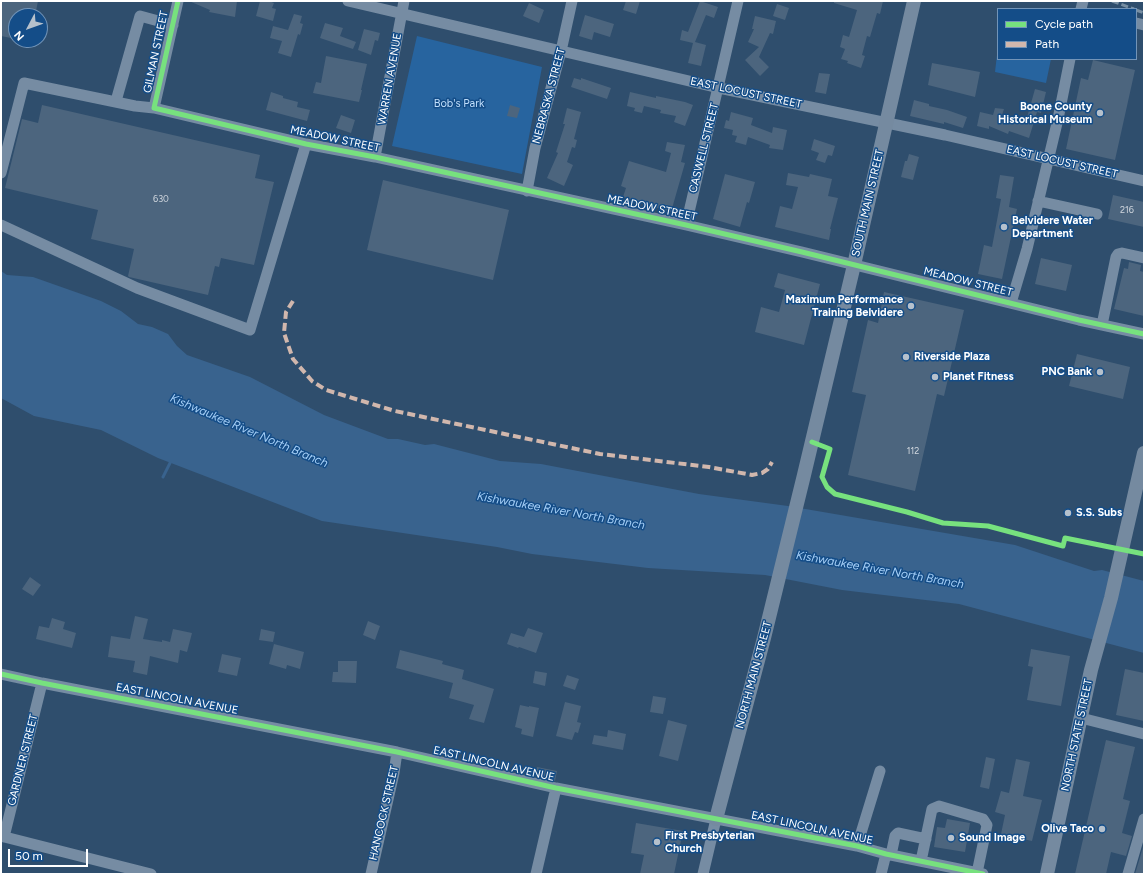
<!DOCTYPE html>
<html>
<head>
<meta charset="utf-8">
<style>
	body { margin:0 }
	#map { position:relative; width:1145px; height:875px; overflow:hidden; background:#2f4e6d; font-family:Figtree,sans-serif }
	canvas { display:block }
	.frame { position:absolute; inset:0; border:2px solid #fff; pointer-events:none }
	.legend { position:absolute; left:997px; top:8px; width:140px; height:52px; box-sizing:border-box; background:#144d88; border:1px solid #7294b8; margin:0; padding:5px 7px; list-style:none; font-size:12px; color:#fff }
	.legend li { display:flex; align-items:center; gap:8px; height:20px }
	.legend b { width:20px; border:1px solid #7294b8 }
	.north { position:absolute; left:8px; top:8px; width:40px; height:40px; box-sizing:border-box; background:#144d88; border:1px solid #7294b8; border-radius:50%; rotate:229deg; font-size:11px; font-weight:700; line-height:16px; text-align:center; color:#fff }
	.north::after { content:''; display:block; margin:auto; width:14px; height:18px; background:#b6c1cc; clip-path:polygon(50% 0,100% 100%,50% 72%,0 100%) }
	.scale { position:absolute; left:8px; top:849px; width:80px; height:18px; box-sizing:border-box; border:2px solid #fff; border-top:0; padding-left:5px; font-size:12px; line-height:14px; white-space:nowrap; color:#fff; -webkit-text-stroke:3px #144d88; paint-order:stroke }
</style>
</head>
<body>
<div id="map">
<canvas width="1145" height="875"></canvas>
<div class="frame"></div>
<ul class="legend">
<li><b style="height:5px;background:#77e17e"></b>Cycle path</li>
<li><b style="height:5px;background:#d1b7ad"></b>Path</li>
</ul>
<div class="north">N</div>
<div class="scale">50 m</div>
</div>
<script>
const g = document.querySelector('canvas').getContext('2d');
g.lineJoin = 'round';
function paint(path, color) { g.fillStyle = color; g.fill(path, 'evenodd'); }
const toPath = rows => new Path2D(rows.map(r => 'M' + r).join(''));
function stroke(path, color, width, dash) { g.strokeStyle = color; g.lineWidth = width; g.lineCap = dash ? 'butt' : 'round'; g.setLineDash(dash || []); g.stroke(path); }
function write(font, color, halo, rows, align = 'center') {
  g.font = font + ' Figtree,sans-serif'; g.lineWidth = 3; g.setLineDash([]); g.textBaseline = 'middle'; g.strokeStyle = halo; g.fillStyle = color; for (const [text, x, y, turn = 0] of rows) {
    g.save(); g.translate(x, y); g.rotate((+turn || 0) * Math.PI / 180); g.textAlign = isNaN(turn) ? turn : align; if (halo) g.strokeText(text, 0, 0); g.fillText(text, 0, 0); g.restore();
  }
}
paint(toPath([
	[417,36,542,67,522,174,392,146],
	[998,46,998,59,1051,59,1046,83,995,72]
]), '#27649f');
paint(toPath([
	[1,271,7,275,33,277,101,301,121,311,138,324,152,327,168,334,177,346,187,355,250,377,324,415,388,439,398,439,425,445,434,444,500,461,541,464,699,494,788,506,1015,545,1094,571,1102,570,1144,581,1144,653,959,604,842,590,765,575,648,568,532,554,497,547,322,521,158,458,101,430,34,416,1,398]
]), '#39638e');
stroke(toPath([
	[163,477,170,463]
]), '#39638e', 3);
paint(toPath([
	[1,1,38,1,35,16,16,16,16,39,1,36],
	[189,1,237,1,235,17,209,12,210,10],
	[260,1,269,1,274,3,272,8,276,9,273,21,256,16],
	[626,1,640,1,636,14,623,10],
	[700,1,718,7,714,18,706,15,695,42,706,45,701,66,688,63,693,43,680,40,682,30,688,32],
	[834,1,883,1,880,14,877,13,870,37,867,36,862,55,865,56,861,68,847,63,848,61,841,59,845,49,840,47,843,35,849,37,857,10,834,3],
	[529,3,544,10,539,23,523,16],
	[777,4,789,8,785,20,773,16],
	[294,14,302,16,300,23,303,24,300,35,298,34,291,57,278,53,282,41,270,38,273,26,288,30],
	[585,15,614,24,610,37,594,32,592,40,579,36],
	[755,16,776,21,773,34,770,33,759,57,769,67,760,76,745,60,759,47,748,42,754,29,752,29],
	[325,23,343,28,340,36,356,42,353,49,320,38],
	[364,29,380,33,378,41,375,40,371,55,358,50],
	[326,56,367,64,361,90,362,90,359,102,313,93,316,82,321,83],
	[1093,60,1135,70,1115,160,1066,149,1081,78,1088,80],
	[932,63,980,72,975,97,928,85],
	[819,73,830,74,826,94,815,92],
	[574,78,581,80,581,78,611,88,607,99,571,87],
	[1035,89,1046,92,1041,113,1037,112,1029,138,1009,131,1008,134,989,126,989,129,977,126,980,112,993,115,995,108,1004,109,1002,115,1021,123,1022,119,1026,121],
	[271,92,283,96,283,98,298,102,297,107,310,110,307,121,266,110],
	[630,92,656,98,656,96,685,102,693,105,685,126,674,122,676,116,660,113,661,110,644,106,642,113,634,111,635,108,627,106],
	[914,100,929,104,929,106,947,110,967,117,963,128,944,122,944,124,910,116],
	[42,105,260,155,255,178,274,182,254,265,221,258,219,267,215,266,208,295,129,277,128,276,134,249,91,239,98,210,5,188,22,119,38,123],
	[510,105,520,108,517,118,507,116],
	[567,108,581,112,574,139,577,140,575,148,572,147,567,162,573,165,564,186,547,178,558,153,556,152,565,124,563,124],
	[731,112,753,118,751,125,772,133,773,127,787,130,783,150,769,148,770,145,748,137,746,145,735,142,737,136,732,135,733,130,724,128,726,120,729,121],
	[341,115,355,120,351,133,336,128],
	[814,139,835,146,832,156,828,155,825,163,816,160,819,153,811,150],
	[667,142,685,145,681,162,685,163,671,212,623,197,626,188,621,186,629,161,666,172,671,153,665,151],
	[909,154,919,157,913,180,901,177,905,161,907,161],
	[788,173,809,177,810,174,832,179,828,196,838,198,830,229,831,229,829,240,775,227,780,206,792,209,798,187,786,185],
	[725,174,755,182,749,203,747,202,740,227,713,219],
	[1000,175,1014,177,1009,207,1017,209,1002,279,978,274,984,245,992,247,1001,199,996,198],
	[383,180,509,210,493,280,367,250],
	[1113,195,1144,202,1144,227,1108,219],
	[1041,258,1072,265,1066,291,1035,284],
	[1129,262,1141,265,1140,271,1144,272,1144,316,1114,309,1124,268,1128,269],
	[778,273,820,284,804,345,755,332,761,307,779,312,785,290,774,287],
	[884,292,964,310,944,396,937,394,915,491,848,475,866,395,852,392,868,320,878,323],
	[1077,354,1130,367,1123,399,1069,386],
	[30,577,41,585,33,596,22,589],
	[135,616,148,619,143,639,162,642,162,640,170,642,173,629,192,633,187,652,180,650,178,663,150,656,147,675,133,672,135,661,108,657,111,636,130,639],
	[52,618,65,622,63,629,76,633,72,648,36,639,39,626,49,628],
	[368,621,380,626,375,640,363,635],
	[528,628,543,633,536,653,519,647,518,648,507,644,511,633,524,637],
	[261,629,275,632,273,642,259,640],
	[274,644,304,652,300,669,287,665,286,669,269,664],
	[1031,649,1070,656,1061,706,1027,700,1033,667,1028,666],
	[400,650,443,661,442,664,464,670,462,679,494,689,484,723,469,719,474,705,449,698,453,683,396,668],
	[222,654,241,658,237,676,218,672],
	[338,661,357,661,356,683,332,682,333,672,338,672],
	[1125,669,1144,673,1144,721,1116,715],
	[535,671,547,673,545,686,533,683],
	[567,675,579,679,575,690,563,686],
	[653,696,666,698,663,714,650,712],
	[565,702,581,706,577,722,581,723,578,733,575,732,572,740,556,736],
	[520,705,529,707,529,706,539,708,533,737,521,734,522,729,515,727],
	[668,720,687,725,678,761,659,756],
	[608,730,626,734,623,750,592,744,594,735,607,737],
	[1106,740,1135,747,1123,799,1130,801,1122,833,1132,836,1126,856,1111,852,1106,874,1075,874],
	[986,757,995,759,989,789,980,787],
	[1016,759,1030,762,1023,796,1042,800,1032,841,1001,834,1005,815,995,812,1001,791,1009,793],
	[537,767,557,771,555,781,535,776],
	[947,819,970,823,965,852,934,847,937,827,945,828],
	[636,823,683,831,674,874,640,874,644,855,631,853],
	[1144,844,1144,874,1135,874]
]), '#4c657e');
stroke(toPath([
	[348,1,719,88,945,135,1144,181],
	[1081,9,1083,1],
	[1136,23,1144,25],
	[116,101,140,16,173,25],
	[154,108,178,1],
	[375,157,404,1],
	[1,173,24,83,135,106,154,108,306,144,375,157,686,225,802,252,1079,320,1144,334],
	[527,191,535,148,561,51,572,1],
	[1038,201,1097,214],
	[1,225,137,288,250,330,306,144],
	[686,225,738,1],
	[1011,303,1027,249,1058,119,1070,59],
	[1102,325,1116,257,1118,254,1122,253,1144,258],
	[1,674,42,683,397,752,556,788,857,846,886,854,983,874],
	[1081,718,1144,734],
	[1,836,151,874],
	[4,837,42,683],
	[857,846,880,771],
	[891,855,895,836,898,833,926,839],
	[921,861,932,809,939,806,983,819,987,825,977,873],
	[371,874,394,773,397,752],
	[536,874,556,788],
	[703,874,716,819],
	[881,874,886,854],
	[1128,874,1144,819]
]), '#768ca3', 11);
stroke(toPath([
	[716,819,764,638,804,475,854,265,914,1],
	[1047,874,1091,670,1111,598,1144,453]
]), '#758aa0', 14);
stroke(toPath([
	[1112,1,1134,9],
	[1136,10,1144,13]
]), '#778ea2', 3, [7, 3]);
stroke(toPath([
	[293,301,286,312,284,333,293,359,312,381,326,390,395,411,600,454,709,467,752,475,762,473,768,469,772,462]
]), '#d1b7ad', 4, [8, 4]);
stroke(toPath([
	[178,1,154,108,306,144,375,157,686,225,802,252,1079,320,1144,334],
	[812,442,830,449,822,477,827,487,835,494,907,512,943,523,988,526,1063,546,1065,538,1144,554],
	[1,674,42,683,397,752,556,788,857,846,886,854,983,874]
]), '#77e17e', 5);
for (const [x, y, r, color] of [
	[1100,113,4,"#b6c1cc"],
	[1004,227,4,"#b6c1cc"],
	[911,306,4,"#b6c1cc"],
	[906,357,4,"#b6c1cc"],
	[1100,372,4,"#b6c1cc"],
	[935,377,4,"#b6c1cc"],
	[1068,513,4,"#b6c1cc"],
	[1102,829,4,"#b6c1cc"],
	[951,838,4,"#b6c1cc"],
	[657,842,4,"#b6c1cc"]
]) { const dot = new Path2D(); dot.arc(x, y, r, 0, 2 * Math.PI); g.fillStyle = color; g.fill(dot); stroke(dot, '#144d88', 1.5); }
write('9px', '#d2d8df', null, [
	["630",161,199],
	["216",1127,210],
	["112",913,451]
]);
write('11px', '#fff', '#144d88', [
	["GILMAN STREET",156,52,-78],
	["WARREN AVENUE",390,79,-80],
	["EAST LOCUST STREET",746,93,12],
	["NEBRASKA STREET",549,96,-75],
	["MEADOW STREET",335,139,12],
	["CASWELL STREET",704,148,-76],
	["EAST LOCUST STREET",1062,162,13],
	["SOUTH MAIN STREET",868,203,-77],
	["MEADOW STREET",652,208,12],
	["MEADOW STREET",968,282,14],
	["NORTH MAIN STREET",754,675,-75],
	["EAST LINCOLN AVENUE",177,699,11],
	["NORTH STATE STREET",1077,735,-78],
	["GARDNER STREET",23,760,-76],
	["EAST LINCOLN AVENUE",494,764,13],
	["HANCOCK STREET",384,813,-77],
	["EAST LINCOLN AVENUE",812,828,12]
]);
write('11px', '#c0defb', '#144d88', [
	["Bob's Park",459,104]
]);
write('bold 11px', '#fff', '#144d88', [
	["Boone County",1092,107,"right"],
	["Historical Museum",1092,120,"right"],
	["Belvidere Water",1012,221],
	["Department",1012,234],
	["Maximum Performance",903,300,"right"],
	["Training Belvidere",903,313,"right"],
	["Riverside Plaza",914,357],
	["PNC Bank",1092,372,"right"],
	["Planet Fitness",943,377],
	["S.S. Subs",1076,513],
	["Olive Taco",1094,829,"right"],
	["First Presbyterian",665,836],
	["Church",665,849],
	["Sound Image",959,838]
], 'left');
write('italic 12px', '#a5cff7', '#144d88', [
	["Kishwaukee River North Branch",249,431,23],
	["Kishwaukee River North Branch",561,511,10],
	["Kishwaukee River North Branch",880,570,10]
]);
</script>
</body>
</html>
